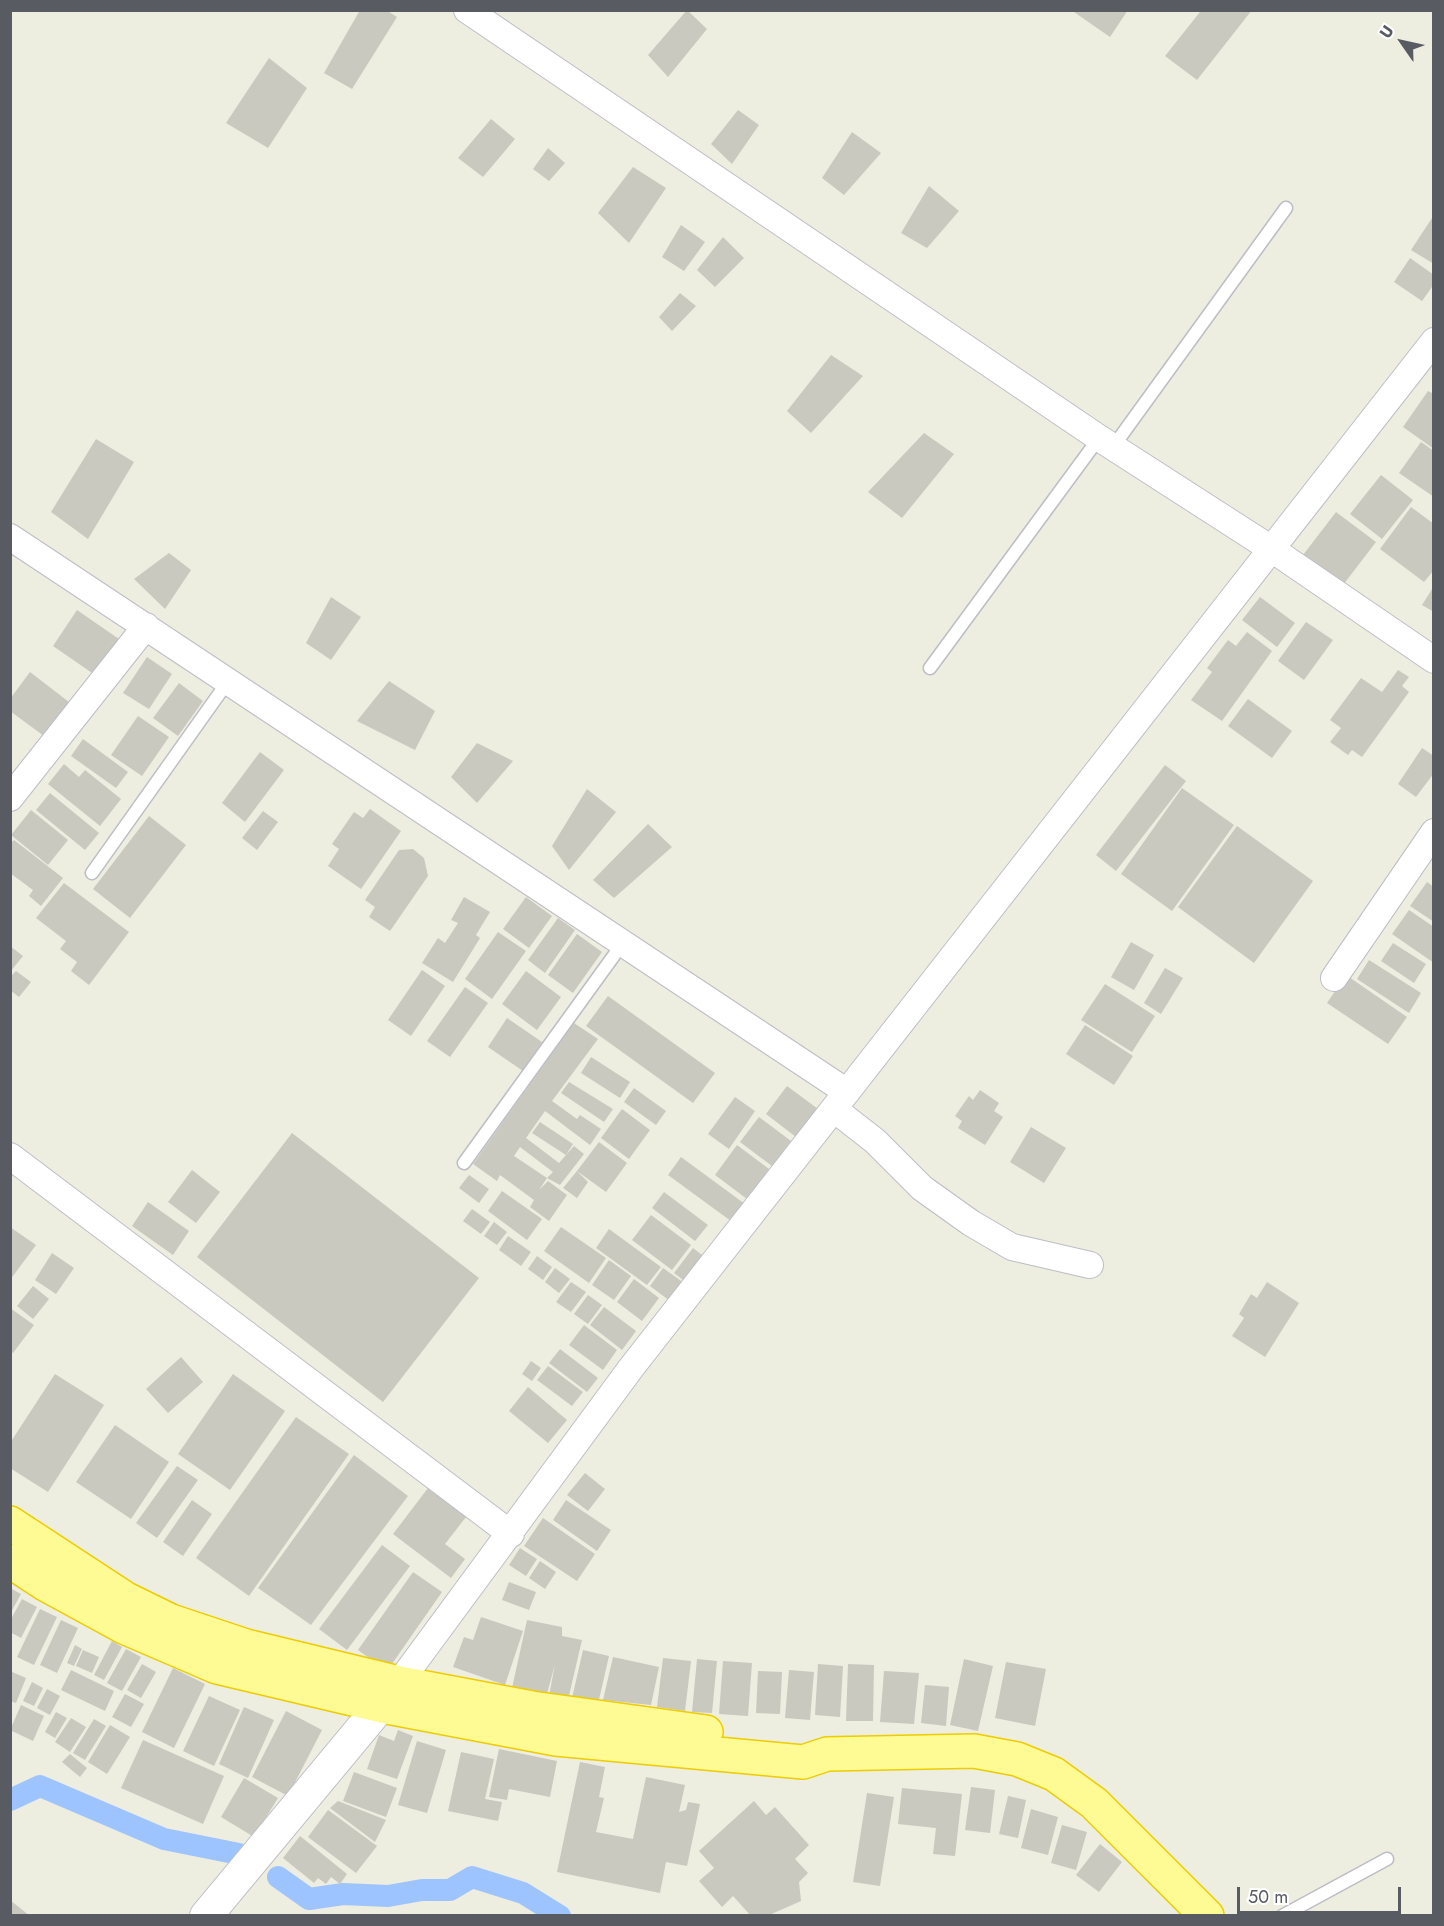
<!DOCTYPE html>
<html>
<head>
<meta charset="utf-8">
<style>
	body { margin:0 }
	#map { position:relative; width:1444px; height:1926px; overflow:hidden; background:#edede0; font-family:Jost,sans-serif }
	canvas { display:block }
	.frame { position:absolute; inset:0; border:12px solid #595b62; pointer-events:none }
	.north { position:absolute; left:1372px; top:12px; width:60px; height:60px; -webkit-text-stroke:4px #fff; paint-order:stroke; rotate:304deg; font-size:16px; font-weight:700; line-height:24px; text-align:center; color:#595b62 }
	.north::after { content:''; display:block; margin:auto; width:21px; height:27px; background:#595b62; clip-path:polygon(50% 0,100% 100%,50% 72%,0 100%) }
	.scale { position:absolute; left:1237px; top:1887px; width:164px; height:27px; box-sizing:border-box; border:3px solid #595b62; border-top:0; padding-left:8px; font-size:18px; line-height:21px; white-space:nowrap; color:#595b62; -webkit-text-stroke:4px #fff; paint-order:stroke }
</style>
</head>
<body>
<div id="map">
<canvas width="1444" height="1926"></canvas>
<div class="frame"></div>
<div class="north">U</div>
<div class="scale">50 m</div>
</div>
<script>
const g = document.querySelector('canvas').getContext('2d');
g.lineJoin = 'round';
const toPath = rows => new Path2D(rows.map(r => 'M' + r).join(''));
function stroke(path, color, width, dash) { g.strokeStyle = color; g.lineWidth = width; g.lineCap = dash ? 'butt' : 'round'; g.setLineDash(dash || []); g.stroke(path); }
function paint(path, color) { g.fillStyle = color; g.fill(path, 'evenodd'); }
stroke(toPath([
	[10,1800,40,1786,164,1839,239,1854],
	[278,1877,309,1899,343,1894,388,1896,422,1890,450,1890,472,1877,523,1893,560,1916]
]), '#9ec4ff', 22);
paint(toPath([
	[360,10,386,10,397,17,352,89,324,73],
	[687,10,707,29,668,77,648,55],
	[1075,10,1128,10,1110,37,1074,12],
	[1198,10,1252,10,1197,80,1165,56,1200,12],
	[269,58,307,88,268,148,226,123],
	[738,110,759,125,732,164,711,144],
	[491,119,515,139,483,177,458,158],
	[852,132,881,153,844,195,822,178],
	[548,148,565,163,549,181,533,169],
	[633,167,666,188,629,243,598,213],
	[929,186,959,211,927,248,901,233],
	[1432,218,1434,219,1434,264,1411,250],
	[681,225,705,242,684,271,662,257],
	[723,237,744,258,715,287,697,270],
	[1410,258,1434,275,1434,284,1422,301,1394,282],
	[680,293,696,306,672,331,659,317],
	[831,355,863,376,811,433,787,411],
	[1428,391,1434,394,1434,449,1403,427],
	[924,433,954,454,902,518,868,492],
	[96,439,134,462,88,539,51,512],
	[1421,442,1434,451,1434,497,1399,473],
	[1381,475,1413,500,1382,539,1350,514],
	[1411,507,1434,524,1434,570,1424,582,1380,549],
	[1336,512,1376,542,1343,585,1303,555],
	[169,553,191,570,165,609,134,579],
	[1434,586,1434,612,1422,605],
	[331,597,361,617,331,660,306,643],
	[1260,597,1295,623,1277,647,1242,620],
	[77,610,119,639,95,675,53,646],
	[1306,622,1333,640,1304,680,1278,661],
	[1247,632,1272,651,1222,721,1191,700,1212,672,1207,668,1228,640,1236,646],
	[147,657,172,674,149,709,123,693],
	[1398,670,1409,677,1402,686,1409,692,1362,757,1352,750,1348,755,1330,742,1341,728,1330,720,1361,678,1382,692],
	[30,672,69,702,44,736,10,711,10,699],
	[389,681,435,711,415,750,357,721],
	[179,683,203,701,178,736,153,718],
	[1248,699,1292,731,1272,758,1228,726],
	[138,716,169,737,142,776,111,755],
	[83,739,128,772,116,788,71,756],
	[477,743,513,761,477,803,451,777],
	[1422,748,1434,756,1434,773,1416,797,1398,784],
	[260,752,284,770,245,822,222,803],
	[64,764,79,777,85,770,121,799,100,826,48,784],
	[1165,765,1186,781,1116,871,1096,855],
	[1182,788,1234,825,1172,911,1121,874],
	[587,789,616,812,569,870,552,846],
	[50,793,99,833,85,850,36,810],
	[370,809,401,831,361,889,328,866,339,849,332,844,354,812,363,818],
	[31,810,68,840,48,865,11,835],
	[263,811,278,822,257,850,242,838],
	[149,816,186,845,130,918,93,889],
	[648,824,672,847,614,898,593,880],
	[1237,826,1313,881,1254,963,1178,907],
	[14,840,63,878,41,906,29,896,33,890,10,873,10,844],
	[413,849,424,858,428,876,390,931,369,917,375,907,365,900,399,850],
	[1427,882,1434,887,1434,922,1410,906],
	[64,883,129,932,89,985,71,971,77,962,60,949,66,941,36,918],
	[464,897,490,912,476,935,480,938,453,982,422,963,438,938,445,943,458,923,451,920],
	[526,897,552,916,529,948,503,929],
	[1409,910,1434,927,1434,963,1392,934],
	[558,918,575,930,545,973,528,960],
	[498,932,526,951,492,999,465,979],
	[577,934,602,952,573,993,548,975],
	[1131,942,1154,955,1134,990,1111,977],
	[1393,943,1426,964,1414,983,1381,961],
	[10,946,23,956,10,972],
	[1369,960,1421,993,1409,1013,1357,979],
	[1165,968,1183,978,1161,1014,1144,1003],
	[422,970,445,986,411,1036,388,1020],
	[16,971,31,982,19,997,10,990,10,977],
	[526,971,561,997,537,1030,502,1004],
	[1346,975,1407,1017,1388,1044,1327,1003],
	[1105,984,1155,1016,1132,1052,1081,1020],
	[465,987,488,1003,450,1057,427,1041],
	[608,996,715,1073,693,1103,586,1026],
	[507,1018,542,1042,523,1071,488,1047],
	[574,1023,598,1039,552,1101,577,1119,580,1115,601,1129,590,1145,545,1111,526,1138,559,1163,574,1146,584,1154,560,1185,547,1178,539,1190,548,1181,567,1195,549,1221,530,1207,534,1200,500,1175,497,1181,473,1164],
	[520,1147,553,1172,547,1178,514,1156],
	[1085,1025,1133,1056,1114,1085,1066,1054],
	[591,1057,630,1082,620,1098,581,1073],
	[569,1082,613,1109,604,1122,561,1093],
	[787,1086,818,1109,796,1137,766,1114],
	[634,1088,666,1111,656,1125,624,1102],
	[980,1090,999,1103,994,1111,1003,1117,985,1145,958,1128,962,1121,955,1116,969,1096,973,1100],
	[735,1097,755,1111,729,1149,708,1134],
	[622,1109,650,1130,629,1159,601,1138],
	[759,1117,791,1141,772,1166,740,1142],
	[540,1122,573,1144,566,1155,532,1133],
	[1031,1127,1066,1148,1044,1183,1010,1162],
	[292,1133,479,1278,383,1402,197,1257],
	[599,1142,627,1163,606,1192,577,1171],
	[737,1145,769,1169,747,1199,715,1175],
	[681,1157,749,1207,735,1224,668,1175],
	[192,1170,220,1192,196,1223,168,1202],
	[577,1171,588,1182,577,1198,563,1188],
	[469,1175,489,1189,479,1203,459,1188],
	[502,1191,542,1219,527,1240,488,1211],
	[664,1192,708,1225,695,1241,652,1208],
	[148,1202,189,1231,173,1255,132,1226],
	[472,1209,490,1222,481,1234,463,1221],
	[651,1215,691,1245,672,1270,632,1240],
	[494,1222,507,1232,497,1245,484,1236],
	[10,1227,36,1245,10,1280],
	[561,1227,606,1258,589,1283,544,1251],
	[609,1229,661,1267,647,1285,596,1248],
	[508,1236,531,1252,521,1266,499,1250],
	[693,1248,706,1258,687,1283,674,1273],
	[52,1253,74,1268,56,1294,35,1280],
	[537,1256,552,1267,543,1280,528,1269],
	[609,1260,631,1276,614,1300,592,1285],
	[555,1268,570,1279,559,1293,545,1282],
	[663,1268,684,1283,670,1301,650,1286],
	[634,1279,659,1298,642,1321,617,1302],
	[571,1282,586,1292,571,1312,556,1302],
	[1267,1282,1299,1303,1265,1357,1232,1336,1244,1318,1239,1314,1251,1294,1257,1298],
	[33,1286,49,1299,33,1319,17,1306],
	[588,1295,602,1305,588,1324,574,1314],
	[604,1307,636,1331,622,1350,590,1325],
	[10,1308,34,1325,13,1353,10,1351],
	[584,1325,617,1350,603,1370,569,1345],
	[560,1349,598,1378,587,1392,549,1363],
	[181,1357,203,1382,168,1413,146,1389],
	[531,1361,541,1368,532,1381,522,1374],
	[548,1366,583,1392,572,1406,537,1380],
	[55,1374,104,1405,48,1492,10,1468,10,1443],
	[233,1374,285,1411,230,1490,178,1454],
	[528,1387,567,1420,548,1443,509,1411],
	[296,1417,349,1454,249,1596,196,1558],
	[115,1425,169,1462,131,1519,76,1482],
	[354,1455,408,1496,311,1625,258,1588],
	[177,1466,198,1480,157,1538,136,1523],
	[585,1473,605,1489,588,1511,567,1495],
	[428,1488,466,1517,445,1544,465,1559,451,1578,393,1534],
	[192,1500,212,1514,183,1556,163,1542],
	[566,1500,611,1530,597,1551,553,1520],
	[543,1518,595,1554,577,1581,524,1546],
	[382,1545,410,1566,347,1650,319,1629],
	[520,1548,537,1559,526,1576,509,1565],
	[540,1561,556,1572,545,1589,529,1578],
	[413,1572,442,1592,387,1671,358,1650],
	[509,1582,536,1592,529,1610,502,1600],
	[10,1588,21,1594,10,1614],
	[22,1599,37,1607,21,1638,10,1632,10,1621],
	[40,1609,57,1617,34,1665,17,1657],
	[481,1617,523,1631,505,1685,453,1667,464,1637,473,1640],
	[61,1620,78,1628,57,1673,40,1665],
	[527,1620,562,1627,562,1636,582,1640,568,1700,549,1696,555,1664,547,1694,512,1688],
	[112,1641,122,1647,104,1680,94,1675],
	[75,1645,82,1649,74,1666,67,1663],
	[126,1649,141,1657,122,1691,107,1683],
	[83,1650,99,1657,92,1673,76,1666],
	[583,1650,609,1656,598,1704,572,1698],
	[613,1657,659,1667,651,1705,603,1700],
	[663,1658,691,1661,685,1711,657,1707],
	[697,1659,717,1661,712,1713,692,1712],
	[964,1659,993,1666,978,1731,950,1725],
	[723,1661,752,1663,748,1716,719,1714],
	[1006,1662,1046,1669,1035,1726,995,1718],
	[142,1664,156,1672,141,1698,127,1690],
	[818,1664,843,1666,840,1717,815,1715],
	[848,1664,874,1665,873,1721,846,1721],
	[173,1668,205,1684,174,1748,142,1732],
	[71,1670,114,1691,105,1711,61,1690],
	[789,1670,814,1672,810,1720,785,1718],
	[10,1671,26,1678,16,1703,10,1701],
	[758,1671,782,1672,780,1714,756,1713],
	[884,1671,919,1673,914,1724,880,1722],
	[32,1682,43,1688,34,1706,23,1701],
	[925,1685,949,1687,946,1726,921,1723],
	[47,1689,60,1696,50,1715,37,1708],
	[125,1694,144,1704,131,1727,112,1717],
	[209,1696,240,1710,214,1766,183,1751],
	[21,1705,44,1716,33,1741,10,1730],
	[244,1707,274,1720,248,1778,219,1764],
	[286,1711,322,1730,288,1796,252,1777],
	[56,1712,67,1718,55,1738,45,1732],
	[71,1718,86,1727,70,1752,55,1742],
	[94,1719,106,1726,85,1760,73,1753],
	[110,1725,130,1737,107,1774,88,1762],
	[398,1730,413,1736,397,1779,367,1769,379,1735,394,1741],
	[143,1740,224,1776,203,1824,121,1788],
	[417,1741,446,1750,427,1813,398,1805],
	[499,1749,557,1761,550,1797,509,1789,507,1800,489,1797],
	[461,1752,494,1759,485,1799,502,1802,498,1821,448,1811],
	[70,1754,87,1768,80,1777,62,1762],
	[580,1762,605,1767,599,1797,604,1798,596,1832,633,1839,646,1777,685,1785,679,1812,686,1810,688,1802,700,1804,687,1866,666,1862,660,1893,557,1872],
	[354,1772,397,1788,386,1817,343,1801],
	[244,1778,278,1798,254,1837,221,1817],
	[971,1787,995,1790,990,1833,965,1830],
	[902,1788,962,1794,955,1856,933,1854,936,1828,898,1824],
	[867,1793,894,1797,880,1886,853,1882],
	[1008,1796,1026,1800,1018,1838,999,1834],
	[338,1801,386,1820,375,1842,330,1808],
	[754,1801,766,1815,775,1807,809,1845,795,1859,808,1873,799,1882,801,1901,767,1916,751,1916,733,1896,722,1907,699,1881,714,1868,699,1851],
	[1031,1809,1058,1817,1048,1855,1021,1848],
	[328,1810,377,1846,356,1873,308,1837],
	[1062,1825,1087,1832,1076,1870,1051,1863],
	[300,1836,347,1874,340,1884,331,1877,326,1884,318,1878,314,1883,283,1858],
	[1100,1844,1122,1862,1099,1892,1076,1875],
	[10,1900,30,1916,10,1916]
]), '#cac9bf');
const service = toPath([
	[1113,447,1286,208],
	[930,668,1099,438],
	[92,873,229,680],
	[464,1163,623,943],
	[1282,1916,1387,1859]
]);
const minor = toPath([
	[467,10,1099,438,1273,550,1434,660],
	[10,537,847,1092],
	[10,798,146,626],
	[1334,978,1434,832],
	[834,1109,875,1141,922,1188,971,1223,1012,1247,1090,1265],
	[10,1156,511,1534],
	[399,1683,631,1368,1434,341]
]);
const tertiary = toPath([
	[206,1916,397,1686]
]);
const trunk = toPath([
	[10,1523,126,1599,171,1621,246,1646,399,1683,532,1708,706,1732],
	[10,1561,45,1584,124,1627,217,1667,382,1706,556,1739,803,1762,827,1754,974,1751,1017,1759,1054,1774,1094,1803,1207,1916]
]);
stroke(service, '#bdbec5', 15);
stroke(minor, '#bdbec5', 28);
stroke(tertiary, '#bdbec5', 34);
stroke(trunk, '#edcc00', 36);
stroke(service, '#fff', 12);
stroke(minor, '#fff', 26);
stroke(tertiary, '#fff', 32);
stroke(trunk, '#fefa94', 33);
</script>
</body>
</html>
